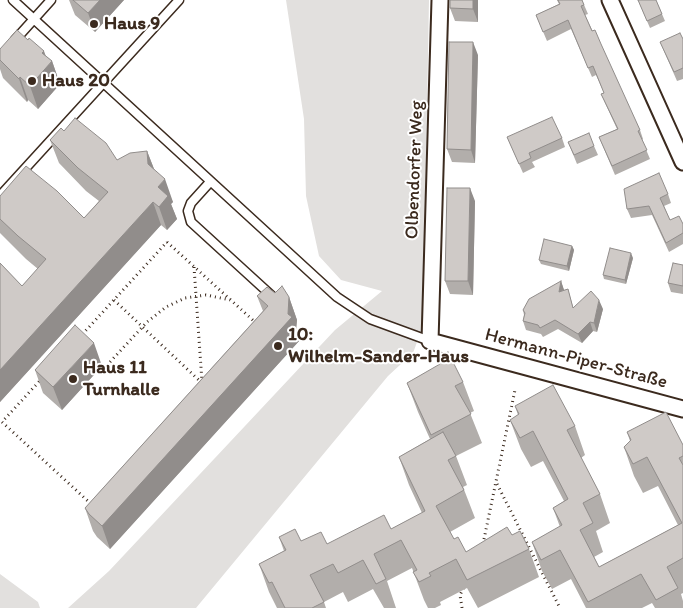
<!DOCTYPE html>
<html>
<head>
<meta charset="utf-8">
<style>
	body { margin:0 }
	canvas { display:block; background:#fff }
</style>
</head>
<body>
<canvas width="683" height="608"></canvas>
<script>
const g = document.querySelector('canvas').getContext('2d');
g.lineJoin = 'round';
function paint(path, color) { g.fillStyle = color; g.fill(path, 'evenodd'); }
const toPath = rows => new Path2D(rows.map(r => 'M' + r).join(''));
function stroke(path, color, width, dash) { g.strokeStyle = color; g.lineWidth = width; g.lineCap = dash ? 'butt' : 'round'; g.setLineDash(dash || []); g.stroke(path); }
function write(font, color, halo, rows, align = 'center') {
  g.font = font + ' Itim,sans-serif'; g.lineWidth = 4; g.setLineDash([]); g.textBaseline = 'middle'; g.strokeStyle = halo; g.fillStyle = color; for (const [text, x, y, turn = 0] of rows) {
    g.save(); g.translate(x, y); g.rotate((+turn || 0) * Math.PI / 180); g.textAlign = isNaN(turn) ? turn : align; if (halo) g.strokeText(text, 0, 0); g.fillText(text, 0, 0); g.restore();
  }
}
paint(toPath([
	[286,0,429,0,423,326,413,353,388,376,196,608,68,608,109,571,335,330,382,291,341,280,319,256,306,196,304,119],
	[0,574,38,602,40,608,0,608]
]), '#e2e0de');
const lane = toPath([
	[13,0,337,297,370,319,430,341],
	[15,40,51,0],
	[210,182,191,203,188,211,191,222,272,296],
	[0,196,179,0]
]);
const street = toPath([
	[440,0,430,341,683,409],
	[610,0,683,162]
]);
stroke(lane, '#3b2a1e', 11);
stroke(street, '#3b2a1e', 19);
stroke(toPath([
	[167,242,267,333,102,514,2,422,167,242],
	[194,267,202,382],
	[114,300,203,384],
	[110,362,147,322,166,307,185,298,206,295,230,300],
	[497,484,560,608],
	[483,544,515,390],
	[462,608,460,595,464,587]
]), '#3b2a1e', 3, [1, 4]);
stroke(lane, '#fff', 8);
stroke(street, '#fff', 15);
paint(toPath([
	[69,0,124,0,95,32,75,15],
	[450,0,478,0,478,22,455,21,450,8],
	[557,0,582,0,588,14,585,15,640,130,643,139,642,140,650,159,615,175,599,137,617,129,605,103,601,94,604,93,596,75,592,77,571,29,547,41,536,15,559,4],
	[638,0,656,0,665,21,650,28],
	[683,39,683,79,677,81,660,42],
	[0,49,45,55,52,61,60,84,38,109,28,100,27,102,3,78,0,69],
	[478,55,475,163,452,162,447,149],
	[64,131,117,160,147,151,154,169,173,202,171,204,177,219,167,230,161,225,0,402,0,263,22,286,38,269,26,259,0,233,0,196,84,218,99,201,86,191,59,163,50,140],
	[507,137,562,138,565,147,532,162,535,167,523,173],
	[568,142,594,146,598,155,577,164],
	[668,194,671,203,664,206,670,220,683,224,683,244,669,252,652,215,631,218,627,209],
	[475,201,473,295,450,294,445,281],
	[572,246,574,250,569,271,541,264,539,260],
	[633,258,626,284,604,279,603,275],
	[683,265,683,294,671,292,668,283],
	[561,281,564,290,568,289,573,307,603,309,597,332,593,331,582,343,558,329,543,337,541,334,526,330,523,321,524,315,523,310],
	[275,293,289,297,297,320,296,330,300,340,110,549,97,537,93,531,85,508,263,311,257,296],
	[437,358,463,382,474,411,470,413,482,443,456,456,467,485,463,487,475,518,450,532,454,539,466,552,512,535,529,549,539,577,478,608,467,588,440,602,441,605,435,608,428,608,424,600,412,568,387,581,396,608,384,608,373,589,348,602,343,592,324,602,326,608,277,608,269,592,259,564,284,551,279,537,301,541,327,544,391,529,422,513,409,485,399,457,430,439,418,412,407,383,440,365],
	[102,366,62,410,43,393,35,370],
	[515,406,575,426,585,455,581,458,600,494,610,523,596,531,603,552,594,557,599,567,678,525,658,486,643,493,634,476,624,447,630,441,627,432,683,445,683,593,681,594,683,601,683,608,655,608,652,603,642,608,586,608,571,579,552,589,542,571,532,542,560,527,553,508,564,501,543,461,531,467,521,449,510,420,518,415]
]), '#b2aeab');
paint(toPath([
	[100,0,124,0,95,32,88,13],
	[473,0,478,0,478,22,473,9],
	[473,42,478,55,475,163,471,150],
	[44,51,49,65,52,61,60,84,38,109,30,86,42,53],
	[20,77,28,100,27,102,19,79],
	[147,151,156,174,148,164],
	[165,179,173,202,171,204,177,219,167,230,159,207,158,187],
	[470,188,475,201,473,295,468,281],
	[153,202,161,225,0,402,0,370],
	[572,246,574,250,569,271,567,266],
	[631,253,633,258,626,284,625,280],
	[561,281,564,290,559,292],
	[289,297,297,320,296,330,300,340,110,549,102,526],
	[599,300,603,309,597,332,594,323],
	[590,322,593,331,582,343,578,334],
	[94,343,102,366,62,410,53,387]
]), '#918d8b');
const building = toPath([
	[73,0,100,0,88,13,73,0],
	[450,0,473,0,473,9,450,8,450,0],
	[558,0,582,0,584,5,581,6,592,31,595,30,601,44,640,130,638,131,647,150,612,166,599,137,618,129,604,100,601,94,604,93,593,66,588,68,568,20,543,32,536,15,560,4,558,0],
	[638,0,656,0,662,14,647,21,638,0],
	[17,30,28,40,29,38,44,51,42,53,52,61,30,86,20,77,19,79,0,60,0,49,17,30],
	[680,33,683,39,683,68,674,72,660,42,680,33],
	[449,42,473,42,471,150,447,149,449,42],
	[552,117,562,138,529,153,531,158,519,164,507,137,552,117],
	[75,118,106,143,117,160,130,153,147,151,148,164,165,179,158,187,168,196,159,207,153,202,0,370,0,263,22,286,46,259,18,236,0,219,0,196,26,166,57,191,84,218,108,192,78,168,50,140,61,128,64,131,75,118],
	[589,133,594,146,574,155,568,142,589,133],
	[659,173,668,194,660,198,670,220,679,216,683,224,683,233,666,243,649,206,627,209,624,189,659,173],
	[447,188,470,188,468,281,445,281,447,188],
	[544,239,572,246,567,266,539,260,544,239],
	[610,248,631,253,625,280,603,275,610,248],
	[673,263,683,265,683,286,668,283,673,263],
	[561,281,559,292,568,289,573,308,591,291,599,300,594,323,590,322,578,334,555,320,540,328,538,325,523,321,525,313,523,310,529,299,561,281],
	[282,286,289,297,288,314,292,317,102,526,89,514,85,508,268,306,257,296,267,287,275,293,282,286],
	[75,325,94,343,53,387,35,370,75,325],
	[448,352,463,382,455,386,471,414,431,435,407,383,440,364,437,358,448,352],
	[553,385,575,426,567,430,600,494,583,503,593,523,580,530,599,567,682,523,647,457,633,464,624,447,631,440,627,432,666,412,683,445,683,456,679,458,683,465,683,558,667,567,678,588,656,600,641,574,588,602,560,550,541,560,532,542,562,525,553,508,568,499,533,431,520,438,510,420,519,414,515,406,553,385],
	[443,432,456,456,448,460,464,490,436,506,454,539,458,537,466,552,507,527,512,535,520,531,529,549,467,580,456,559,429,573,431,576,419,582,413,572,417,570,401,540,374,554,386,579,376,584,363,560,338,573,333,564,310,575,324,602,312,608,285,608,272,582,269,583,259,564,286,550,279,537,295,529,301,541,321,532,327,544,384,515,391,529,425,511,399,457,443,432]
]);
paint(building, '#cfcac7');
stroke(building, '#918d8b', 1);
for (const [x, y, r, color] of [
	[94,24,5,"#3b2a1e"],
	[32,81,5,"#3b2a1e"],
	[278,346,5,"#3b2a1e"],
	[73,379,5,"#3b2a1e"]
]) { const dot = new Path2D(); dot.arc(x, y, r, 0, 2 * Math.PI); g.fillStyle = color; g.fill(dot); stroke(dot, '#fff', 2); }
write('bold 19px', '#3b2a1e', '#fff', [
	["Haus 9",104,24],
	["Haus 20",42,81],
	["10:",288,335],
	["Wilhelm-Sander-Haus",288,357],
	["Haus 11",83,368],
	["Turnhalle",83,390]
], 'left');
write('19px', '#3b2a1e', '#fff', [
	["Olbendorfer Weg",415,170,-88],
	["Hermann-Piper-Straße",576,359,15]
]);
</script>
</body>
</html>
